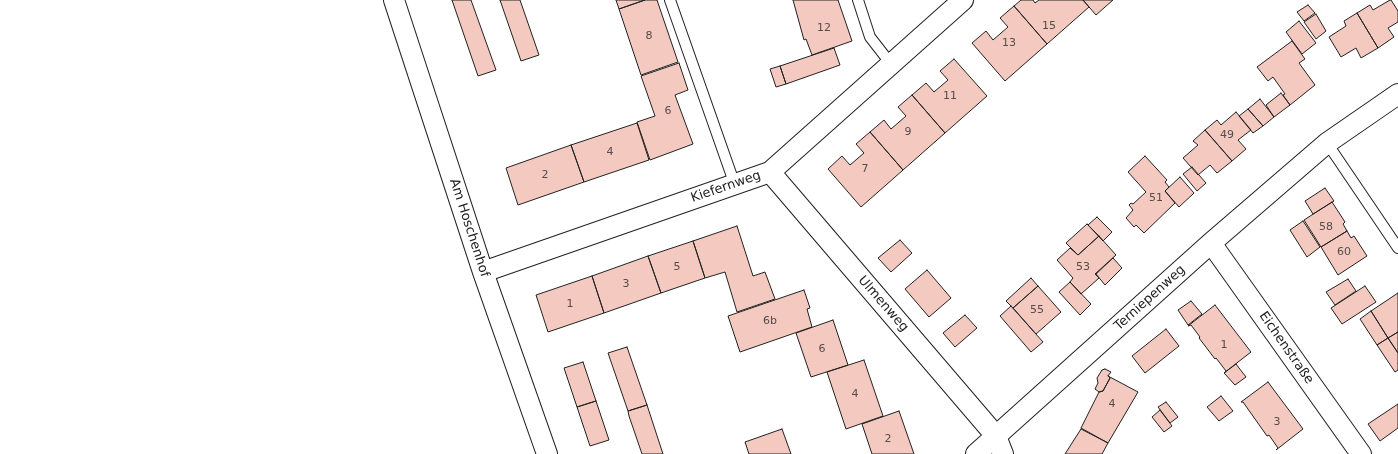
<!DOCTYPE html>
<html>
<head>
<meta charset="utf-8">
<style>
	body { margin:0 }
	canvas { display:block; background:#fff }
</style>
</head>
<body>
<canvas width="1398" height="454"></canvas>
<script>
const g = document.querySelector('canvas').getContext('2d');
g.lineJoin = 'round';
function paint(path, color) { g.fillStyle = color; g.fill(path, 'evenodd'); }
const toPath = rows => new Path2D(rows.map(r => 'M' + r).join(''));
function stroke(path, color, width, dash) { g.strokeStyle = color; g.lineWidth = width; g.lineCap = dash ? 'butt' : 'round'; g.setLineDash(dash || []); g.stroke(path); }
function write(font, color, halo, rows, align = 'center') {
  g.font = font + ' "DejaVu Sans",sans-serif'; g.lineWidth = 3; g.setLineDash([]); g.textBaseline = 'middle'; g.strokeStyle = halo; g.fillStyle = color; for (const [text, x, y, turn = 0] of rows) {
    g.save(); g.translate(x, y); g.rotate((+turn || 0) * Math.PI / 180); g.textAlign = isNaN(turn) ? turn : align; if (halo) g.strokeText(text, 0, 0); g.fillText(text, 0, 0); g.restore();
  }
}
const building = toPath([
	[452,0,471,0,496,70,478,76,452,0],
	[500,0,520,0,539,55,521,61,500,0],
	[616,0,645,0,619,9,616,0],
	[645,0,657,0,678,62,641,75,619,9,645,0],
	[793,0,838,0,852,41,812,55,806,39,804,40,793,0],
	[1021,0,1033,0,1035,3,1039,0,1083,0,1089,7,1047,44,1014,6,1021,0],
	[1083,0,1113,0,1096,15,1083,0],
	[1390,0,1391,0,1398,11,1398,22,1388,28,1394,37,1378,48,1357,13,1370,5,1373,10,1390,0],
	[1308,5,1315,13,1304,21,1297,12,1308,5],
	[1014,6,1047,44,1005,81,972,43,986,31,993,40,1008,27,1000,18,1014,6],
	[1357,13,1378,48,1361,58,1356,48,1341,57,1329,37,1346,26,1344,21,1357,13],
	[1316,14,1326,31,1316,39,1304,22,1316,14],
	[1299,21,1316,43,1302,54,1286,32,1299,21],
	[1292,41,1305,59,1299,63,1315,85,1290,105,1283,95,1285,94,1273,77,1268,81,1257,67,1292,41],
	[834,48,840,65,786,84,780,66,834,48],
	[954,59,987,96,945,133,912,95,926,83,934,92,948,80,940,71,954,59],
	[679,63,688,90,675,95,693,144,650,160,637,122,655,116,641,76,679,63],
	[780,66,786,84,776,87,770,69,780,66],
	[1281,93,1290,105,1274,117,1266,105,1281,93],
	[912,95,945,133,903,170,870,132,884,120,891,129,906,116,898,107,912,95],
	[1260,99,1274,117,1263,126,1248,109,1260,99],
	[1248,109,1263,126,1253,133,1239,116,1248,109],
	[1236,112,1251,130,1238,140,1246,149,1232,161,1205,130,1217,120,1221,125,1236,112],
	[637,123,649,160,584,182,571,145,637,123],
	[1205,130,1232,161,1217,173,1210,165,1198,175,1183,158,1198,145,1193,141,1205,130],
	[870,132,903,170,861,207,828,169,842,156,850,165,864,153,856,144,870,132],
	[571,145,584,182,518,205,506,168,571,145],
	[1145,156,1167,180,1165,182,1169,187,1165,191,1175,203,1144,233,1136,225,1134,227,1126,218,1133,210,1129,205,1131,203,1133,204,1146,192,1128,172,1145,156],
	[1192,167,1206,183,1197,191,1183,174,1192,167],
	[1180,177,1194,193,1179,207,1165,191,1180,177],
	[1325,188,1334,201,1313,214,1305,201,1325,188],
	[1332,202,1345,222,1343,224,1347,231,1321,247,1304,220,1332,202],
	[1097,217,1112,232,1103,241,1088,225,1097,217],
	[1303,221,1320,247,1307,257,1290,230,1303,221],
	[1087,224,1099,236,1078,255,1066,243,1087,224],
	[737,226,753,276,765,272,775,299,737,312,725,272,705,278,693,241,737,226],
	[1347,231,1351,238,1354,236,1367,256,1338,275,1321,247,1347,231],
	[1099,236,1116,255,1095,274,1099,278,1081,294,1070,282,1073,278,1057,260,1070,248,1078,255,1099,236],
	[900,240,912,253,891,272,878,258,900,240],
	[693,241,705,278,661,293,648,256,693,241],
	[648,256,661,293,604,313,592,276,648,256],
	[1113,258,1122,268,1105,285,1096,274,1113,258],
	[927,270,951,298,929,317,905,289,927,270],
	[592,276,604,313,548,332,536,295,592,276],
	[1031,278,1038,286,1013,308,1006,301,1031,278],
	[1348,279,1356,291,1335,305,1326,292,1348,279],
	[1070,282,1091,304,1080,315,1059,292,1070,282],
	[1038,286,1061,312,1036,334,1013,308,1038,286],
	[1365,286,1376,302,1342,324,1331,308,1365,286],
	[804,290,810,308,807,309,812,327,740,352,728,316,804,290],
	[1398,293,1398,332,1388,338,1371,311,1398,293],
	[1191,301,1202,314,1188,325,1178,310,1191,301],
	[1215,305,1251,352,1224,373,1226,371,1216,358,1215,359,1199,338,1200,337,1191,325,1188,326,1215,305],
	[1011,306,1043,342,1031,352,1000,316,1011,306],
	[1371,311,1388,338,1377,345,1360,319,1371,311],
	[965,315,977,328,955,347,943,333,965,315],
	[833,320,848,365,811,377,796,333,833,320],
	[1166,329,1179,346,1145,373,1132,356,1166,329],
	[1398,332,1398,353,1388,338,1398,332],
	[1388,338,1398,353,1398,370,1395,372,1377,345,1388,338],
	[627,347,647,405,628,411,608,353,627,347],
	[864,360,883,416,846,429,827,372,864,360],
	[583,362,596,401,577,407,564,368,583,362],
	[1236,364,1246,377,1235,385,1224,373,1236,364],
	[1105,369,1111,372,1108,376,1110,378,1103,391,1099,392,1095,389,1098,383,1097,378,1102,370,1105,369],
	[1108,376,1138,392,1108,443,1081,428,1099,392,1103,391,1110,378,1108,376],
	[1268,382,1303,429,1276,450,1278,448,1269,435,1267,436,1243,402,1241,402,1268,382],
	[1221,396,1233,411,1219,421,1207,407,1221,396],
	[596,401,609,440,590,446,577,407,596,401],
	[1166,402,1178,417,1170,423,1158,407,1166,402],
	[1398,404,1398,428,1380,441,1368,424,1398,404],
	[647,405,663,454,642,454,629,416,628,411,647,405],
	[1160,410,1172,426,1164,432,1152,417,1160,410],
	[899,411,914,454,872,454,862,424,899,411],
	[782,429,791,454,749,454,745,442,782,429],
	[1081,429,1108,443,1102,454,1065,454,1081,429]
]);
paint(building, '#f3c9c0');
stroke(building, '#222', 1);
const lane = toPath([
	[670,0,735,185],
	[858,0,870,37,891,64],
	[1327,143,1398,248]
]);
const street = toPath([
	[394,0,483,272,547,454],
	[770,172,996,436,1003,454],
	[1211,243,1361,454],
	[483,272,770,172,963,0],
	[976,454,1211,243,1327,143,1398,94]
]);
stroke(lane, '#222', 12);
stroke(street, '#222', 22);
stroke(lane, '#fff', 10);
stroke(street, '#fff', 20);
write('11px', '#564c4a', null, [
	["15",1049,26],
	["12",824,28],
	["8",649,36],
	["13",1009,43],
	["11",950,96],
	["6",668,111],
	["9",908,132],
	["49",1227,135],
	["4",610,152],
	["7",865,169],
	["2",545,175],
	["51",1156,198],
	["58",1326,227],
	["60",1344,252],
	["5",677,267],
	["53",1083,267],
	["3",626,284],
	["1",570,304],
	["55",1037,310],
	["6b",770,321],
	["1",1224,345],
	["6",822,349],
	["4",855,394],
	["4",1112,404],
	["3",1277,422],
	["2",888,439]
]);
write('13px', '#222', '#fff', [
	["Kiefernweg",726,187,-19],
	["Am Hoschenhof",469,228,72],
	["Terniepenweg",1150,298,-42],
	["Ulmenweg",883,304,49],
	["Eichenstraße",1286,348,55]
]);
</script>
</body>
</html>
